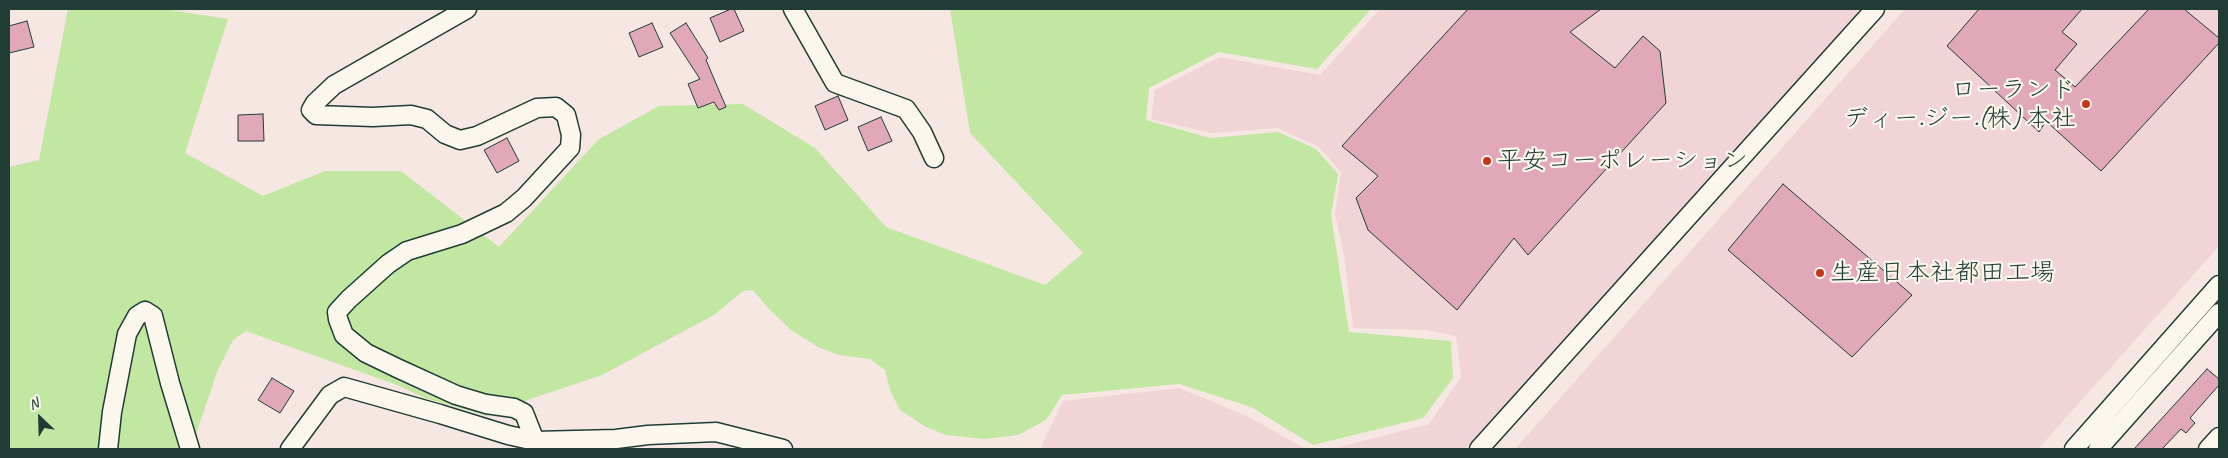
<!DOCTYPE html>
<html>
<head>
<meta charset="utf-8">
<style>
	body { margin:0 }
	#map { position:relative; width:2228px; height:458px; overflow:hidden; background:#f6e7e2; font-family:Caveat,sans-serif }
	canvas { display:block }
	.frame { position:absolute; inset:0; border:10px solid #1f3d34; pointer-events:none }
	.north { position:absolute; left:15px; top:393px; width:50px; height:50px; -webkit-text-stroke:4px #fbf7ec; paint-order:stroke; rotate:336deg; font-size:14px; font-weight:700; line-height:20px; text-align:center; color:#1f3d34 }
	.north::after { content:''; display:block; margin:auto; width:18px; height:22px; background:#1f3d34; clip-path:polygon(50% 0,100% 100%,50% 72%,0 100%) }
</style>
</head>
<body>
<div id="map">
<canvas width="2228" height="458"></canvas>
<div class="frame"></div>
<div class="north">N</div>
</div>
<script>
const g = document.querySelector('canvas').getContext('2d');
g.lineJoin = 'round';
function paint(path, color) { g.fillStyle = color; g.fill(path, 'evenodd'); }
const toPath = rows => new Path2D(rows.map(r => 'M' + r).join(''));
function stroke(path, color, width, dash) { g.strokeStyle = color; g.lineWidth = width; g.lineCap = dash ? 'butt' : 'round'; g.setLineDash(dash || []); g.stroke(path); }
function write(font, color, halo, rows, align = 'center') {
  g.font = font + ' Caveat,"Klee One",sans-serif'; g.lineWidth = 4.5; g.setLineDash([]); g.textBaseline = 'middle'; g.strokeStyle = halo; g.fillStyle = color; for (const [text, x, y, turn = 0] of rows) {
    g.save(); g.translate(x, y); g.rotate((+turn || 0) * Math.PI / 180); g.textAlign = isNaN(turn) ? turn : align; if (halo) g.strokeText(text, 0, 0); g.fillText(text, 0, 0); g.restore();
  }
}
paint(toPath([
	[1380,9,1861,9,1786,100,1465,449,1332,449,1429,424,1461,377,1456,336,1426,330,1353,328,1344,255,1335,214,1341,172,1319,147,1278,128,1211,133,1151,119,1155,90,1220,57,1320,75],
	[1905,9,2219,9,2219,246,2038,449,1515,449],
	[1179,388,1247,416,1306,449,1040,449,1063,401]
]), '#f0d4d6');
paint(toPath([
	[68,9,164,9,228,19,185,153,263,196,325,171,401,171,499,247,599,139,659,106,743,104,815,148,886,227,1045,285,1083,253,970,133,950,9,1371,9,1317,69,1219,52,1149,88,1146,120,1210,138,1278,132,1316,149,1338,174,1331,215,1349,332,1451,341,1453,378,1423,418,1313,445,1251,407,1179,384,1062,395,1046,420,1018,435,984,439,946,435,924,426,900,410,890,390,885,370,870,359,839,355,818,347,791,330,768,308,753,290,743,291,714,315,602,375,530,399,487,416,425,398,397,385,246,331,233,340,217,372,191,449,9,449,9,167,39,160]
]), '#c1e7a2');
const building = toPath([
	[731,9,734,9,744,31,720,42,710,18,731,9],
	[1468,9,1601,9,1570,32,1615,68,1643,36,1660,51,1666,103,1528,255,1514,238,1457,310,1368,230,1356,198,1378,176,1342,146,1468,9],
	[1979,9,2082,9,2062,32,2077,44,2055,70,2075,87,2149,9,2184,9,2219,38,2219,43,2101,171,2046,121,2039,132,1947,46,1979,9],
	[27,21,34,47,9,53,9,26,27,21],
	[652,23,663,47,639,57,629,33,652,23],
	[686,23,708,58,706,60,726,107,719,110,714,102,698,108,688,84,700,79,670,33,686,23],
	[838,96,848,120,825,130,815,106,838,96],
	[263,114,264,141,238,141,238,115,263,114],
	[881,117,892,141,868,151,858,127,881,117],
	[507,138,519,161,497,173,484,150,507,138],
	[1783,184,1912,295,1852,357,1728,250,1783,184],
	[2207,369,2219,379,2219,385,2190,418,2195,423,2186,433,2181,429,2162,449,2134,449,2207,369],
	[272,378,294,391,280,413,258,400,272,378]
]);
paint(building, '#e1a8ba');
stroke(building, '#1f3d34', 1);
const minor = toPath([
	[467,9,334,85,315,103,311,110,316,115,373,117,411,115,427,119,445,134,460,140,477,136,537,108,556,107,566,115,571,135,570,148,524,198,506,213,462,234,407,251,388,264,349,299,337,312,338,319,344,335,366,353,397,368,456,395,486,404,514,408,524,413,535,441],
	[793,9,835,83,906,109,922,132,934,158],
	[108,449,112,412,127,334,137,316,145,311,153,316,170,383,190,449],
	[290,449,330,395,344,387,440,414,508,435,535,441,616,439,648,435,716,432,783,449],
	[1479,449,1875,9],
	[2074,449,2219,285],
	[2098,449,2219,313],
	[2208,449,2219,437]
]);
stroke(minor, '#1f3d34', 21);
stroke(minor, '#fbf7ec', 18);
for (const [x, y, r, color] of [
	[2086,104,5,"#c8321e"],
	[1487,161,5,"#c8321e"],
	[1820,273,5,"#c8321e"]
]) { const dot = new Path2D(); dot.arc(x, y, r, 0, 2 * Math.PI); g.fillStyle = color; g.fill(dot); stroke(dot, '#fbf7ec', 2); }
write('25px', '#1f3d34', '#fbf7ec', [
	["ローランド",2076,90,"right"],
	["ディー.ジー.(株) 本社",2076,119,"right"],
	["平安コーポレーション",1497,161],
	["生産日本社都田工場",1830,273]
], 'left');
</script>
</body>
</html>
